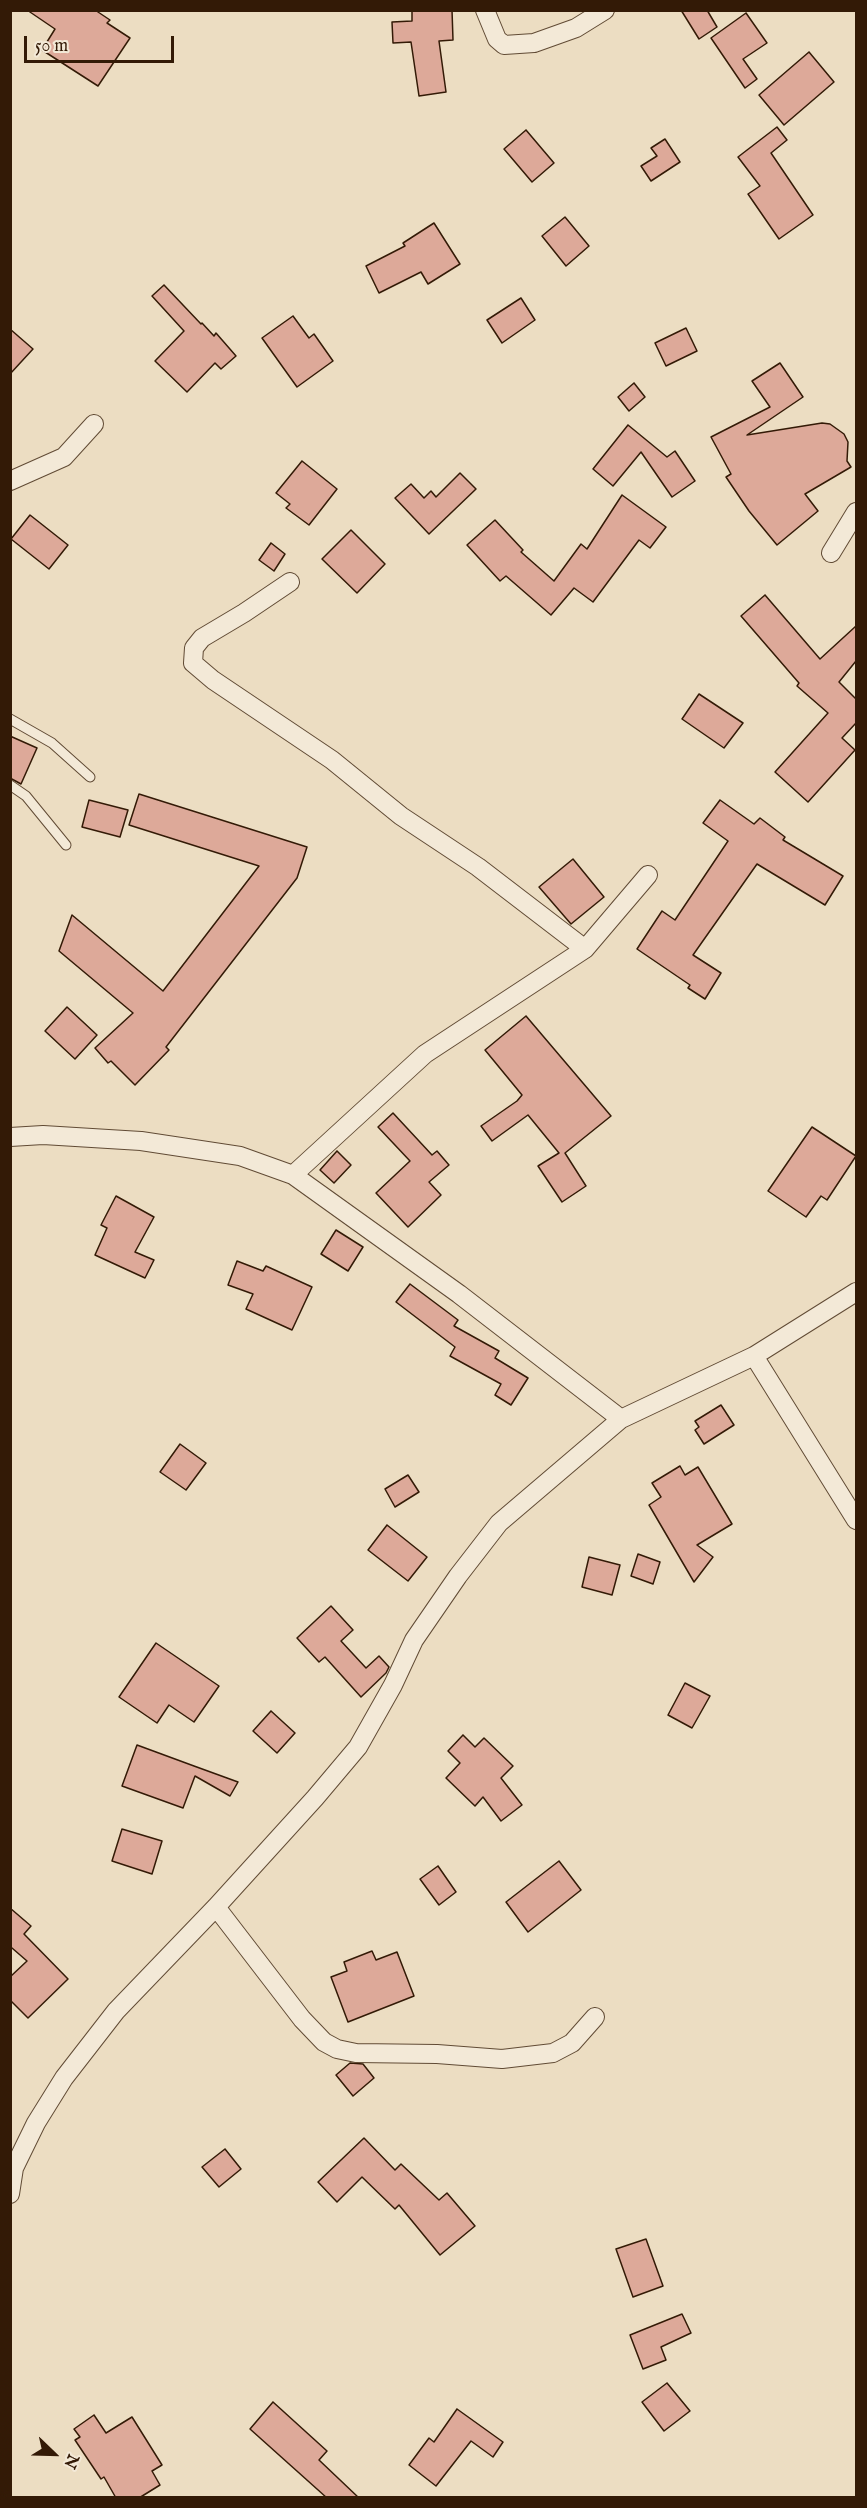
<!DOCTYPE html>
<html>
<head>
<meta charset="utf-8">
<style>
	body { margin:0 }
	#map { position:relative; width:867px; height:2508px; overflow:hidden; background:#ecddc2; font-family:"IM FELL English",serif }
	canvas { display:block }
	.frame { position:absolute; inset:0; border:12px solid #331a06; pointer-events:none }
	.north { position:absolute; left:24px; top:2424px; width:60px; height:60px; -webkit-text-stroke:4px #f3e9d7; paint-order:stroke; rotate:113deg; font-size:16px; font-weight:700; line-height:24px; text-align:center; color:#331a06 }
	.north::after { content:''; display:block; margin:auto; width:21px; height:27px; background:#331a06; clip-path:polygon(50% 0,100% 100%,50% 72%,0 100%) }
	.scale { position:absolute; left:24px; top:36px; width:150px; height:27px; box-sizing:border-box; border:3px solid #331a06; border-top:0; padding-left:8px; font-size:18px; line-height:21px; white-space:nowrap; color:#331a06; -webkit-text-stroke:4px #f3e9d7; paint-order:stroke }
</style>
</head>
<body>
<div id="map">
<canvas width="867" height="2508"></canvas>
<div class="frame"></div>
<div class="north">N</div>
<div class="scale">50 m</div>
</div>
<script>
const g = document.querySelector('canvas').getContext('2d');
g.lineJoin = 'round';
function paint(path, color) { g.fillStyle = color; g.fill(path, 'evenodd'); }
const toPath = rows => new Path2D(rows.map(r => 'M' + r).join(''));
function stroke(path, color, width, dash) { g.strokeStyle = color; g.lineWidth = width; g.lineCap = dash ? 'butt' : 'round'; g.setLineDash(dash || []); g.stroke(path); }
const building = toPath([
	[27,10,95,10,110,20,107,23,130,38,98,86,42,50,55,29,27,10],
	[412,10,452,10,453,40,439,41,446,92,419,96,411,42,393,43,392,22,412,21,412,10],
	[681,10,707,10,717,27,699,39,681,10],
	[746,13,767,43,743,59,757,79,745,88,711,38,746,13],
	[809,52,834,82,784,125,759,95,809,52],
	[777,127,787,140,771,153,813,215,779,239,748,194,760,186,738,157,777,127],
	[526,130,554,163,532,182,504,149,526,130],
	[665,139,680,162,651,181,641,166,657,156,651,148,665,139],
	[565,217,589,246,566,266,542,236,565,217],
	[434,223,460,264,428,284,421,272,379,293,366,266,405,246,403,243,434,223],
	[164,285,201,324,202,323,214,336,216,333,236,356,221,369,215,363,187,392,155,361,184,331,152,296,164,285],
	[521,298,535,320,502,343,487,320,521,298],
	[293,316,309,338,314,334,333,361,297,387,262,338,293,316],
	[686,328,697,351,666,366,655,343,686,328],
	[10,329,33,349,10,374,10,329],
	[780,363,803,397,747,435,822,423,830,424,844,434,848,442,847,461,851,467,805,494,818,511,777,545,749,511,726,477,731,474,711,437,770,407,752,381,780,363],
	[634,383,645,397,629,411,618,397,634,383],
	[628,425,667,457,675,451,695,481,672,497,641,452,613,486,593,469,628,425],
	[302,461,337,489,309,525,286,508,290,504,276,493,302,461],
	[460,473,476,489,429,534,395,498,411,484,424,498,431,491,436,497,460,473],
	[622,495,666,527,650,548,639,540,593,602,574,588,551,615,506,576,500,581,467,545,495,520,523,550,521,552,554,581,581,544,587,549,622,495],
	[30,515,68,545,49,569,11,539,30,515],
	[351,530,385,564,357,593,322,559,351,530],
	[271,543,285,554,274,571,259,560,271,543],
	[765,595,820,659,856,626,856,661,839,682,856,699,856,723,842,738,855,750,808,802,775,772,828,713,797,686,799,683,741,616,765,595],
	[699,694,743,723,724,748,682,719,699,694],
	[10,736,37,748,21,784,10,778,10,736],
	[139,794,307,847,297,878,166,1047,169,1050,135,1085,111,1061,108,1063,95,1048,133,1013,59,951,72,915,163,991,259,866,129,825,139,794],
	[89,800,128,810,120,837,82,827,89,800],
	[720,800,754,824,760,818,785,837,783,840,843,876,825,905,757,864,693,955,721,973,705,999,688,988,690,985,637,949,662,911,675,920,728,841,703,823,720,800],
	[573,859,604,897,571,924,539,887,573,859],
	[67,1007,97,1035,75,1059,45,1031,67,1007],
	[526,1016,611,1116,565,1153,586,1186,562,1202,538,1166,559,1153,528,1115,492,1141,481,1126,517,1101,522,1095,485,1050,526,1016],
	[393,1113,432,1155,437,1151,449,1165,429,1182,441,1195,408,1227,376,1193,410,1161,378,1127,393,1113],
	[812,1127,856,1156,827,1200,821,1196,806,1217,768,1191,812,1127],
	[337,1151,351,1165,334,1183,320,1170,337,1151],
	[116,1196,154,1217,135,1252,154,1260,145,1278,95,1255,107,1228,101,1225,116,1196],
	[336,1230,363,1247,348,1271,321,1254,336,1230],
	[237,1261,263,1271,266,1266,312,1287,292,1330,246,1309,253,1294,228,1285,237,1261],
	[410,1284,458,1320,454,1326,499,1351,495,1358,528,1378,511,1405,495,1395,501,1384,450,1356,455,1347,396,1302,410,1284],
	[721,1405,734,1425,704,1444,695,1430,699,1427,695,1421,721,1405],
	[180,1444,206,1463,186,1490,160,1472,180,1444],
	[680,1466,685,1475,698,1467,732,1524,697,1545,713,1557,694,1582,649,1505,661,1497,652,1483,680,1466],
	[408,1475,419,1492,395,1507,385,1489,408,1475],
	[387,1525,427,1557,408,1581,368,1550,387,1525],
	[638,1554,660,1562,653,1584,631,1576,638,1554],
	[589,1557,620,1565,612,1595,582,1587,589,1557],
	[331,1606,353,1630,341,1641,366,1668,379,1656,389,1667,386,1673,361,1697,325,1657,319,1662,297,1638,331,1606],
	[156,1643,219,1686,194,1722,169,1705,157,1723,119,1697,156,1643],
	[685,1683,710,1696,692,1728,668,1715,685,1683],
	[271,1711,295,1733,277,1753,253,1731,271,1711],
	[463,1735,475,1747,484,1738,513,1766,501,1778,522,1805,501,1821,483,1797,475,1806,446,1778,460,1763,448,1751,463,1735],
	[137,1745,194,1766,238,1782,230,1796,195,1776,183,1808,122,1786,137,1745],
	[122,1829,162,1841,152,1874,112,1861,122,1829],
	[559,1861,581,1890,528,1932,506,1902,559,1861],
	[438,1866,456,1892,439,1905,420,1879,438,1866],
	[10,1908,31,1926,24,1934,68,1979,28,2018,10,2000,10,1977,27,1961,12,1948,10,1950,10,1908],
	[372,1951,376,1960,397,1952,414,1996,348,2022,331,1977,347,1971,344,1962,372,1951],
	[350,2063,363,2064,374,2078,353,2096,336,2075,350,2063],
	[364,2138,395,2170,401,2164,439,2200,447,2193,475,2226,440,2255,399,2205,395,2209,362,2177,337,2202,318,2182,364,2138],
	[225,2149,241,2169,219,2187,202,2167,225,2149],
	[646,2239,663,2286,633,2297,616,2249,646,2239],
	[682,2314,691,2333,661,2347,666,2360,643,2369,630,2335,682,2314],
	[667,2383,690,2411,664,2431,642,2402,667,2383],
	[273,2402,327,2451,319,2460,359,2498,327,2498,250,2429,273,2402],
	[457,2409,503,2442,493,2457,471,2441,436,2486,409,2465,429,2438,434,2442,457,2409],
	[94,2415,106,2433,132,2417,162,2465,152,2471,160,2485,139,2498,116,2498,104,2477,101,2479,75,2440,80,2437,74,2429,94,2415]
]);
paint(building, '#dda999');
stroke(building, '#331a06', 1.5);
const service = toPath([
	[10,719,52,743,90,777],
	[10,785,26,796,66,845]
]);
const minor = toPath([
	[485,10,497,39,504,45,534,43,576,28,605,10],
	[10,481,64,457,94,424],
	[831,553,856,512],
	[290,582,244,613,202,638,194,648,193,663,213,680,332,760,401,816,478,867,585,949],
	[10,1137,43,1135,141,1141,240,1156,293,1175,459,1294,621,1419],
	[293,1175,425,1054,585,949,648,875],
	[754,1356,856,1520],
	[216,1907,302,2019,324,2042,337,2049,356,2053,437,2054,502,2059,553,2053,572,2043,595,2017],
	[10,2194,14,2168,36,2123,64,2078,116,2011,216,1907,315,1798,358,1747,393,1685,414,1640,458,1576,499,1523,621,1419,754,1356,856,1292]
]);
stroke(service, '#614b35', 11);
stroke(minor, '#614b35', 20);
stroke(service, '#f3e9d7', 9);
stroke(minor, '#f3e9d7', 18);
</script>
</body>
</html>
